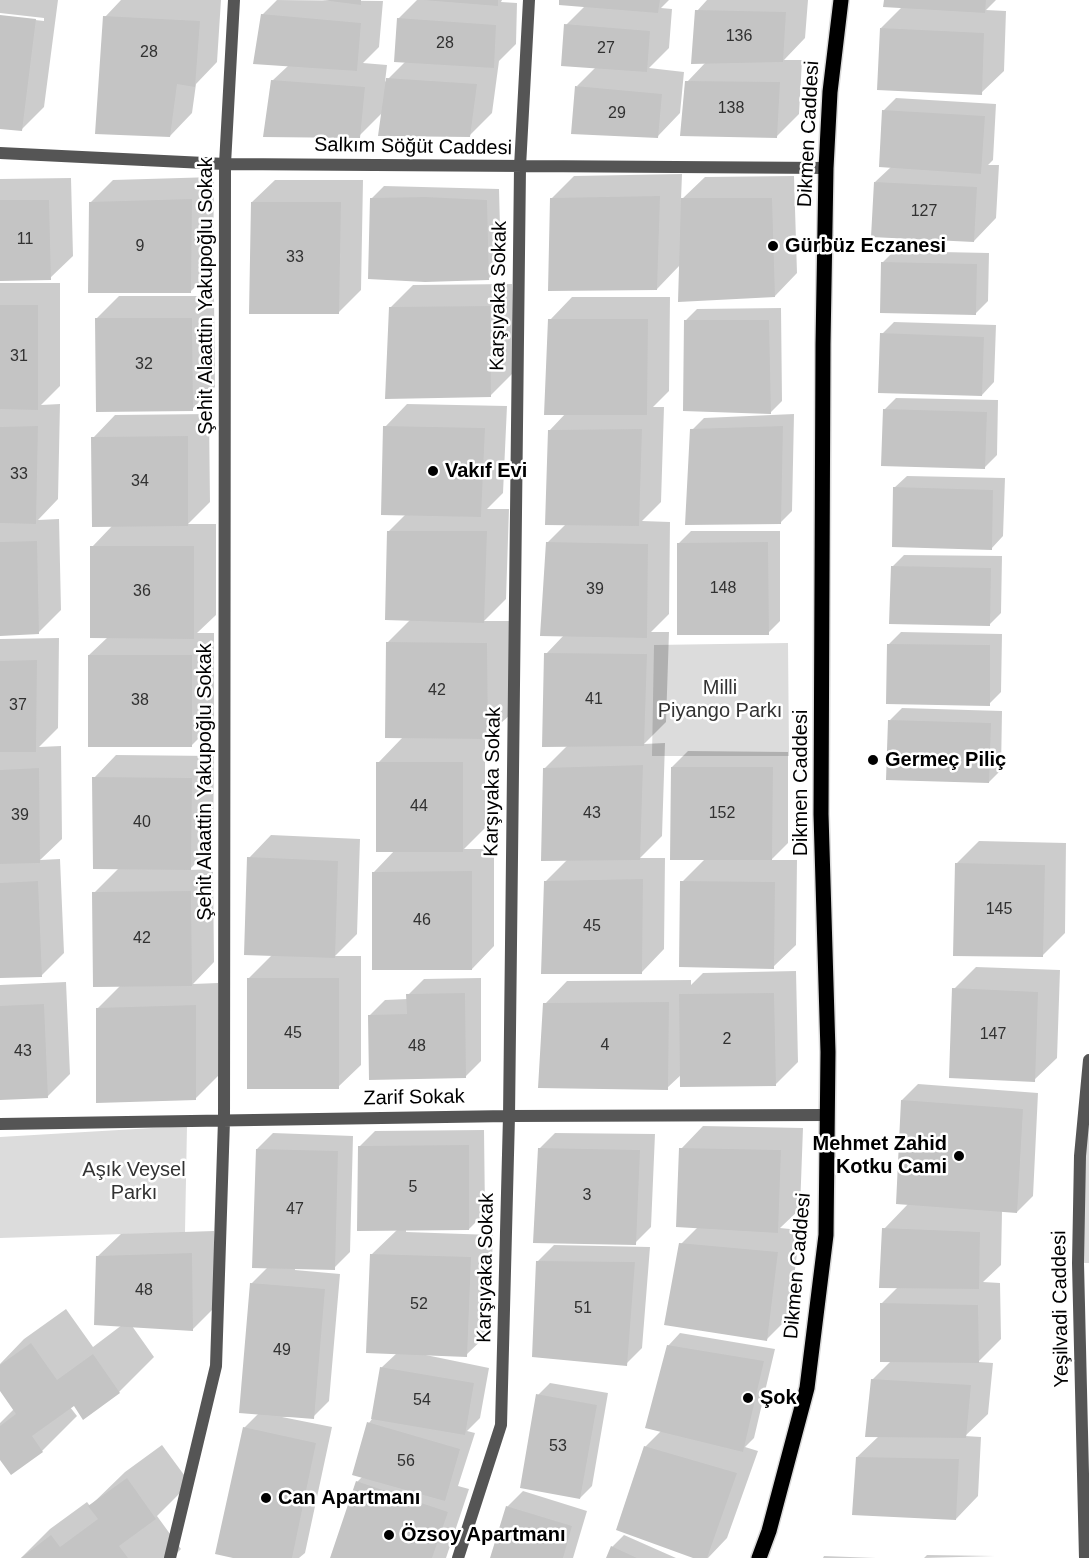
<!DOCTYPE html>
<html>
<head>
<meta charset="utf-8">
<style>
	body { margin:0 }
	canvas { display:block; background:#fff }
</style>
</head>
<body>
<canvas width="1089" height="1558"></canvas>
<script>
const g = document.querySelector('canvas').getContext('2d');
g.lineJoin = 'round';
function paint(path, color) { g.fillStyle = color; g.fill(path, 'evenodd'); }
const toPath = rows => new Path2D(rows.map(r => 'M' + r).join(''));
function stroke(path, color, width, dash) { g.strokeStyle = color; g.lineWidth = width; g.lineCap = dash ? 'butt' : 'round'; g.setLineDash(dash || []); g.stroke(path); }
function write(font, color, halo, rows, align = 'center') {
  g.font = font + ' Helvetica,sans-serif'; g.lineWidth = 5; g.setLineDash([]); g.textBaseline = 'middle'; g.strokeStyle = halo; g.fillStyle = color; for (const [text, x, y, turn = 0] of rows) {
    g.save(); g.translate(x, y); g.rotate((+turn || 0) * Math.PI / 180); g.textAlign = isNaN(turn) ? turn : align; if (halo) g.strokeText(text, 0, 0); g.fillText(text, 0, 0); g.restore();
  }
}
paint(toPath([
	[788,643,789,756,652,756,654,645],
	[1089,1060,1089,1263,1078,1263],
	[187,1126,185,1232,0,1238,0,1137]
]), '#dcdcdc');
paint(toPath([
	[0,0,58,0,44,107,22,129,0,127,0,16,44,21,44,18,0,13],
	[121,0,221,0,217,62,196,84,192,113,170,136,105,17],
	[277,0,383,1,379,47,363,63,387,65,385,82,405,62,398,19,417,0,502,0,501,2,517,3,516,44,499,61,492,113,469,136,383,112,359,136,272,81,289,65,262,15],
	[561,0,669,0,661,8,672,9,669,48,649,68,684,72,680,113,658,136,577,86,596,67,566,25,585,6],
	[707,0,808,0,805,38,784,60,802,60,799,114,776,137,687,82,706,62,697,11],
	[885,0,996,0,986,10,1006,11,1004,71,981,93,881,28,903,6],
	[896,98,996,104,993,160,988,165,999,165,996,218,974,241,875,182,891,167,884,110],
	[682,174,681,200,705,177,794,176,797,273,775,296,680,265,657,289,551,199,574,176],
	[214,177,213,269,190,292,90,203,113,180],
	[71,178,73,256,50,278,0,280,0,179],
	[275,180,363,180,361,290,339,312,252,202],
	[384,186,499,189,501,266,489,278,372,198],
	[894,251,989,253,988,301,975,314,882,263],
	[0,283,60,283,60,386,41,405,60,404,58,499,38,520,59,519,61,610,38,633,0,634],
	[512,284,513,373,490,396,391,307,413,285],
	[119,296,214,296,215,387,192,409,96,319],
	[572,297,670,297,669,391,653,407,664,407,661,502,642,521,670,522,669,614,651,632,669,632,666,722,644,744,665,743,662,836,640,858,665,858,664,949,642,972,545,882,568,859,545,768,568,745,546,654,564,635,547,543,566,524,549,431,566,413,550,320],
	[781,308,782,401,770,413,685,321,697,309],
	[894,322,996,325,994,382,982,395,882,334],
	[896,398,998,400,997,455,985,467,884,410],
	[407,404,507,406,503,493,487,509,509,509,506,599,484,621,509,621,510,715,485,737,485,828,464,849,494,849,494,946,472,969,374,872,395,850,378,763,403,737,387,643,411,619,388,532,406,514,385,427],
	[209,414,210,502,188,524,216,524,216,615,197,633,214,633,214,723,191,746,89,655,108,637,92,547,112,526,93,438,115,415],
	[794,414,792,511,780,523,692,430,704,418],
	[907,476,1005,478,1003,536,991,549,894,488],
	[691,531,780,531,780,621,768,633,679,543],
	[904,555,1002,556,1001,613,989,625,892,567],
	[901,632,1002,634,1001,692,989,704,889,644],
	[59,638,58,728,39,747,61,746,62,839,40,860,60,859,64,953,41,976,0,977,0,639],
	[902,708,1002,711,1001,770,989,782,890,720],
	[688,751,788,752,788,843,771,860,797,860,796,945,773,967,682,882,705,859,672,767],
	[116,755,214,756,213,846,189,870,213,869,214,962,193,984,218,983,218,1076,195,1099,98,1008,121,985,94,893,119,868,94,778],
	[271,835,360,839,357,934,335,956,361,956,361,1065,338,1087,248,979,272,955,249,858],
	[979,841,1066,843,1065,933,1042,956,956,864],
	[976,967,1060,970,1057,1058,1034,1080,954,989],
	[796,971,798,1062,775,1085,682,1074,667,1088,545,1004,567,981,691,980,691,985,703,973],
	[481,978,481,1061,465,1077,369,1016,385,1000,408,999,408,995,424,979],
	[66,982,70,1074,47,1097,0,1099,0,985],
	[918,1084,1038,1093,1033,1196,1017,1212,1002,1211,1001,1265,983,1282,1000,1283,1001,1339,978,1362,993,1363,988,1414,965,1436,981,1437,978,1496,956,1519,857,1457,879,1436,872,1380,891,1361,882,1303,899,1286,884,1229,909,1203,902,1100],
	[703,1126,803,1128,800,1209,780,1228,800,1230,789,1317,766,1340,681,1244,698,1227,681,1149],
	[484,1130,485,1213,469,1229,406,1229,406,1232,493,1235,489,1333,466,1355,416,1353,489,1368,480,1418,467,1431,475,1433,458,1486,469,1489,446,1558,332,1558,357,1482,363,1476,369,1423,372,1419,381,1368,397,1353,372,1254,397,1230,359,1147,375,1131],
	[273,1133,353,1136,350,1252,334,1268,295,1268,295,1270,340,1274,329,1401,313,1417,282,1417,332,1427,305,1553,299,1558,240,1558,244,1428,259,1413,251,1284,268,1267,257,1149],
	[555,1133,655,1134,651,1227,635,1243,539,1149],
	[214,1231,215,1307,193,1329,132,1326,154,1357,119,1392,83,1418,74,1404,70,1407,77,1416,42,1451,11,1473,0,1458,0,1423,14,1409,0,1388,0,1364,24,1339,66,1309,93,1347,122,1325,98,1256,121,1234],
	[554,1245,650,1247,642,1348,626,1364,538,1261],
	[680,1333,775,1349,754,1438,745,1447,758,1451,727,1538,708,1558,697,1558,645,1447,661,1431,668,1346],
	[550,1383,608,1393,592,1486,580,1498,538,1395],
	[162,1445,190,1483,157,1516,181,1549,172,1558,21,1558,50,1529,87,1502,90,1506,125,1472],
	[523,1491,587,1511,573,1558,492,1558,507,1507],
	[624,1535,676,1558,608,1558,612,1547],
	[927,1555,995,1556,924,1558],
	[824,1556,876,1558,823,1558]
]), '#0003');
paint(toPath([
	[322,0,361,0,361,5],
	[423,0,498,0,498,6],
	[559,0,660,0,658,13,559,5],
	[884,0,986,0,985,13,883,7],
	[695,10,786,12,783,62,691,64],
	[261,14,361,23,357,71,253,64],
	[0,15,36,19,22,131,0,129],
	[103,16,200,21,195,87,177,84,170,137,95,134],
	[397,18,496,25,494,68,394,62],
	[564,24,650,31,647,72,561,66],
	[880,28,984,33,982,95,877,90],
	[386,78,477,84,470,137,378,136],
	[271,80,365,87,360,138,263,137],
	[685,81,780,82,777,138,680,136],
	[575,86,662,94,658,138,571,134],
	[882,110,985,116,981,174,879,167],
	[874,182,977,187,974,242,871,237],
	[660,196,657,290,548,291,550,198],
	[426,197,487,200,489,280,425,282,368,279,370,198],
	[681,198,772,198,775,297,678,302],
	[192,199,191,293,88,293,89,202],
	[0,200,49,200,51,280,0,281],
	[251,202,341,202,339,314,249,314],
	[881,262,977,264,976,315,880,313],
	[0,305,38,305,38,410,0,409],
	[490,306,491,397,385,399,389,307],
	[95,318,192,318,193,411,96,412],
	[548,319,648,319,647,415,544,415],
	[684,320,769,320,771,414,683,411],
	[880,333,984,337,982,396,878,393],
	[883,409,987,412,985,469,881,466],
	[38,426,36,524,0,523,0,427],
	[383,426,485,428,481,517,381,515],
	[783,426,781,524,685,525,690,429],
	[642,429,639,526,545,525,548,430],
	[188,436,188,526,92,527,91,437],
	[893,487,993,490,992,550,892,547],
	[387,531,487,531,484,623,385,620],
	[37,541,39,634,0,636,0,542],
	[546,542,648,544,647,638,540,636],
	[768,542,769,635,677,635,677,543],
	[90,546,194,546,194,639,90,638],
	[891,566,991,568,990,626,889,624],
	[386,642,487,643,488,739,385,738],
	[887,644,990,645,990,706,886,704],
	[544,653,647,654,644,746,542,747],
	[88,655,192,655,192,747,88,747],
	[37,660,36,752,0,752,0,661],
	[888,720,991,723,989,783,886,780],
	[376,762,463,762,463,852,376,852],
	[643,765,640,860,541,861,543,768],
	[671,767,773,767,772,860,670,860],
	[39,768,40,863,0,864,0,770],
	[92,777,192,778,191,870,93,869],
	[247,857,338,861,335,958,244,955],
	[955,863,1045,865,1043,957,953,956],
	[472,871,472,970,372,970,372,872],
	[643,879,642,974,541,974,544,881],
	[38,881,42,977,0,978,0,883],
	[680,881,775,882,774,969,679,967],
	[191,891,192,986,93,987,92,892],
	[247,978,339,978,339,1089,247,1089],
	[952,988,1038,992,1035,1082,949,1078],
	[465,993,466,1078,369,1080,368,1015,407,1014,406,994],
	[774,993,776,1086,680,1087,679,994],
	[669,1002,668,1090,538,1088,543,1003],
	[44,1004,48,1098,0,1100,0,1006],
	[196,1005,196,1100,96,1103,96,1008],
	[901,1100,1023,1109,1017,1213,896,1204],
	[469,1145,469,1230,357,1231,358,1146],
	[538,1148,640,1150,636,1245,533,1243],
	[679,1148,781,1150,778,1233,676,1227],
	[256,1149,338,1151,335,1270,252,1268],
	[882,1228,980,1232,979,1289,879,1288],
	[679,1243,778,1252,767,1341,664,1325],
	[192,1253,193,1331,94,1325,96,1256],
	[370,1254,471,1257,467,1357,366,1353],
	[536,1261,635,1262,627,1366,532,1357],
	[250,1283,325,1289,314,1419,239,1413],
	[880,1303,978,1305,979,1363,880,1362],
	[31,1343,57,1380,93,1354,120,1393,83,1420,74,1406,32,1436,43,1452,11,1475,0,1460,0,1426,16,1414,0,1391,0,1365],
	[667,1345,764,1361,743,1452,645,1428],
	[380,1367,474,1383,465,1435,371,1419],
	[871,1379,971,1385,966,1438,865,1437],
	[536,1394,597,1405,580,1499,520,1488],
	[367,1422,460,1449,445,1501,352,1475],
	[243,1427,316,1443,292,1558,233,1558,215,1554],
	[644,1446,737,1473,707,1558,693,1558,616,1530],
	[856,1457,959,1459,956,1520,852,1515],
	[127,1478,156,1519,119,1546,128,1558,21,1558,51,1535,60,1547,98,1519,88,1506],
	[356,1481,448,1512,432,1558,330,1558],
	[506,1506,572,1526,563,1558,490,1558],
	[611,1546,637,1558,606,1558]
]), '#c4c4c4');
const primary = toPath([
	[759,1558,769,1531,807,1388,826,1235,828,1052,821,814,823,344,826,168,830,92,841,0]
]);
stroke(primary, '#dbdbdb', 18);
stroke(toPath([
	[0,153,225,164,826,168],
	[0,1124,509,1116,828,1115],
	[170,1558,216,1366,224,1120,225,164,234,0],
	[458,1558,501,1425,509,1116,520,167,529,0],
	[1085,1558,1078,1263,1080,1156,1089,1060]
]), '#555', 12);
stroke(primary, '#000', 15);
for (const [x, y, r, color] of [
	[773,246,6,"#000"],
	[433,471,6,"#000"],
	[873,760,6,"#000"],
	[959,1156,6,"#000"],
	[748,1398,6,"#000"],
	[266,1498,6,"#000"],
	[389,1535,6,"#000"]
]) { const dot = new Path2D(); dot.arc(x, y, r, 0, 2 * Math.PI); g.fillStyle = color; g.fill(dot); stroke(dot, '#fff', 2); }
write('16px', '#313131', null, [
	["136",739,37],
	["28",445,44],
	["27",606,49],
	["28",149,53],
	["138",731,109],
	["29",617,114],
	["127",924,212],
	["11",25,240],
	["9",140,247],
	["33",295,258],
	["31",19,357],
	["32",144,365],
	["33",19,475],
	["34",140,482],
	["148",723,589],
	["39",595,590],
	["36",142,592],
	["42",437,691],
	["41",594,700],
	["38",140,701],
	["37",18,706],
	["44",419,807],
	["43",592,814],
	["152",722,814],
	["39",20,816],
	["40",142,823],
	["145",999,910],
	["46",422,921],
	["45",592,927],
	["42",142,939],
	["45",293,1034],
	["147",993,1035],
	["2",727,1040],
	["4",605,1046],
	["48",417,1047],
	["43",23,1052],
	["5",413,1188],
	["3",587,1196],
	["47",295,1210],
	["48",144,1291],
	["52",419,1305],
	["51",583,1309],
	["49",282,1351],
	["54",422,1401],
	["53",558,1447],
	["56",406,1462]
]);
write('20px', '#000', '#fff', [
	["Dikmen Caddesi",809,134,-87],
	["Salkım Söğüt Caddesi",413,147,1],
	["Şehit Alaattin Yakupoğlu Sokak",206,296,-90],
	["Karşıyaka Sokak",499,296,-89],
	["Şehit Alaattin Yakupoğlu Sokak",205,782,-90],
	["Karşıyaka Sokak",493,782,-89],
	["Dikmen Caddesi",801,783,-90],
	["Zarif Sokak",414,1098,-1],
	["Dikmen Caddesi",798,1266,-85],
	["Karşıyaka Sokak",486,1268,-89],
	["Yeşilvadi Caddesi",1061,1309,-91]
]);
write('bold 20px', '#000', '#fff', [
	["Gürbüz Eczanesi",785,246],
	["Vakıf Evi",445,471],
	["Germeç Piliç",885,760],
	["Mehmet Zahid",947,1144,"right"],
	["Kotku Cami",947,1167,"right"],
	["Şok",760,1398],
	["Can Apartmanı",278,1498],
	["Özsoy Apartmanı",401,1535]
], 'left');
write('20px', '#333', '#fff', [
	["Milli",720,688],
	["Piyango Parkı",720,711],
	["Aşık Veysel",134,1170],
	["Parkı",134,1193]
]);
</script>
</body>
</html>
